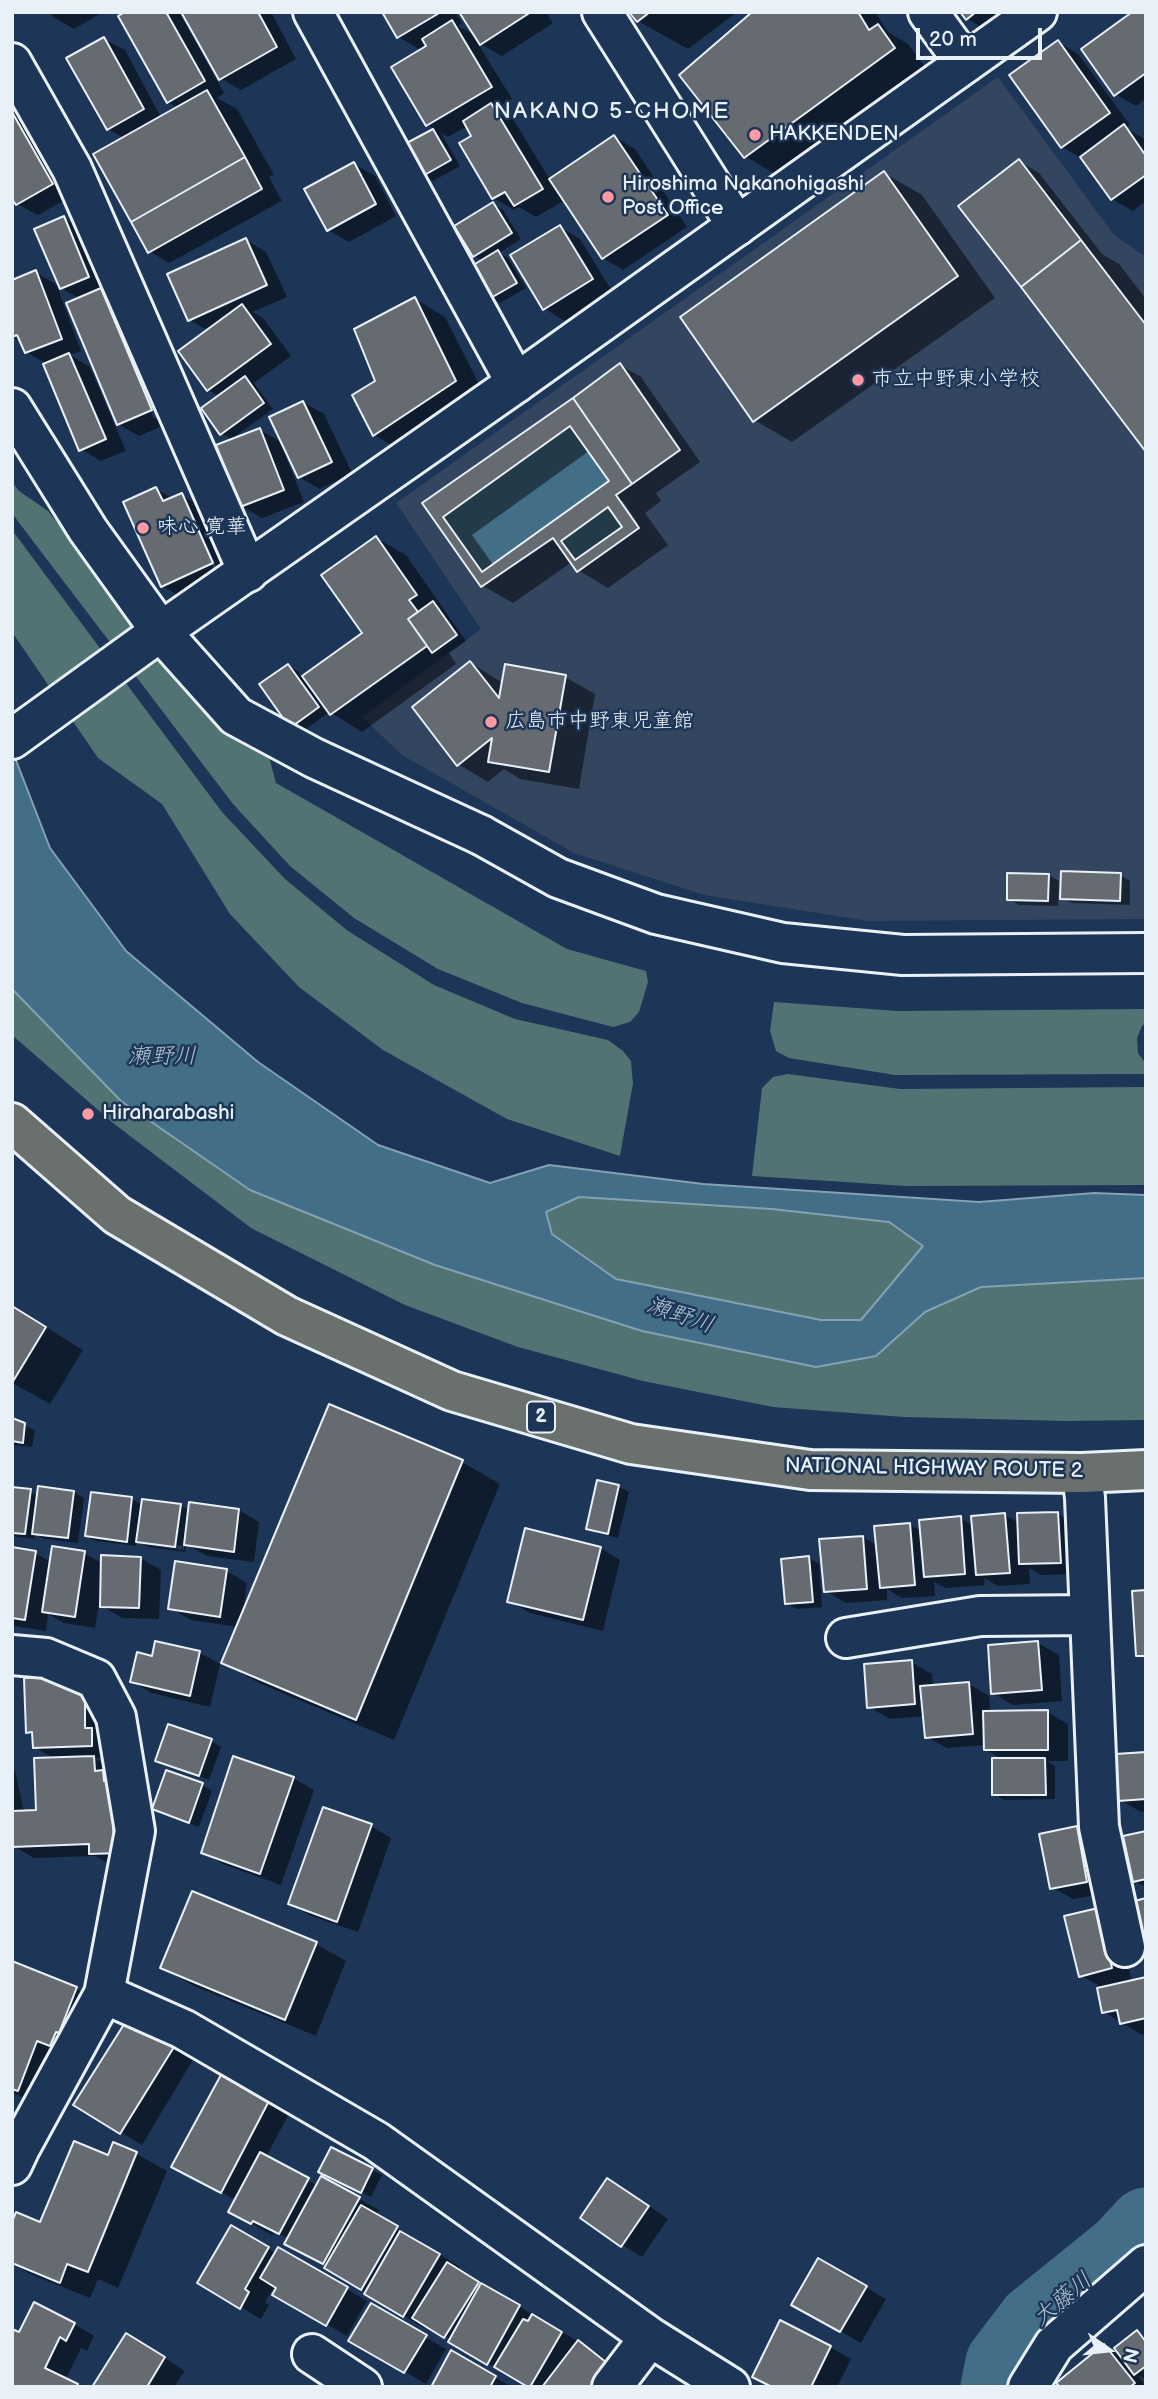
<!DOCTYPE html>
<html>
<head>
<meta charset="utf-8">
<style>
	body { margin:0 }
	#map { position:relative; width:1158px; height:2399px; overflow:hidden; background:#1d3557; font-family:"Balsamiq Sans",sans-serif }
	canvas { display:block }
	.frame { position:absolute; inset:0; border:14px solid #e8f1f8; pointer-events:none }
	.north { position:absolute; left:1074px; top:2315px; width:70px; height:70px; -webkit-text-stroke:5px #1d3557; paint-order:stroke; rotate:104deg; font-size:19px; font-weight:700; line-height:28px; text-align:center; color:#e8f1f8 }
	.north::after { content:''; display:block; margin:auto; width:24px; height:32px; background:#e8f1f8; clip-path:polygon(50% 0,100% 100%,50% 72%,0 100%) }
	.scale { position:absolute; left:916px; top:28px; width:126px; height:32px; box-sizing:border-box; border:4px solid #e8f1f8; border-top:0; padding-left:9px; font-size:21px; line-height:24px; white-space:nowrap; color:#e8f1f8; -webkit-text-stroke:5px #1d3557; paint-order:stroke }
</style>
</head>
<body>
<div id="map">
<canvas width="1158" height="2399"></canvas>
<div class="frame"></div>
<div class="north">N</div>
<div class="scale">20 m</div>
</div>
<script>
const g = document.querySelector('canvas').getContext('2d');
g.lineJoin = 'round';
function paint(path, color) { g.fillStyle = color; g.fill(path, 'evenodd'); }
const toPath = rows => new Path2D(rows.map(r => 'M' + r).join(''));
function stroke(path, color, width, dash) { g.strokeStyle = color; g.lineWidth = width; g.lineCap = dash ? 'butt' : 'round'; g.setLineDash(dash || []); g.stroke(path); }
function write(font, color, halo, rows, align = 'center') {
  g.font = font + ' "Balsamiq Sans","Klee One",sans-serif'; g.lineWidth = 5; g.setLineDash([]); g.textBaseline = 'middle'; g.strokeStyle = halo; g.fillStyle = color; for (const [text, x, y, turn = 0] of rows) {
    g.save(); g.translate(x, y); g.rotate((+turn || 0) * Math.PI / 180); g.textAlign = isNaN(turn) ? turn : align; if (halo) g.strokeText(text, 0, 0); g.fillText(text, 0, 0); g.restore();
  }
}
paint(toPath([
	[998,77,1114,235,1146,257,1146,919,868,921,704,895,574,853,402,755,362,717,481,629,396,503]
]), '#33455f');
paint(toPath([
	[12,482,19,491,48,511,191,691,228,731,269,757,276,783,567,949,646,971,648,982,639,1012,630,1022,613,1027,522,1003,438,969,354,918,290,866,233,804,20,524,12,513],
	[12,530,222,812,285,879,348,931,434,985,515,1019,608,1040,623,1051,631,1061,633,1083,620,1156,507,1119,383,1050,299,987,230,914,162,804,98,758,12,632],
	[12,989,121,1101,250,1190,435,1265,642,1331,876,1356,925,1312,981,1287,1146,1278,1146,1420,1066,1421,904,1417,773,1407,643,1381,518,1347,405,1305,251,1228,113,1123,12,1035],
	[774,1002,898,1011,1146,1009,1146,1023,1142,1026,1137,1038,1138,1053,1146,1064,1146,1074,895,1075,789,1058,776,1051,770,1031],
	[788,1074,900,1089,1146,1087,1146,1185,906,1186,752,1176,762,1088,773,1077],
	[579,1197,772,1209,889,1222,923,1246,861,1320,822,1320,616,1279,552,1234,545,1211]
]), '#527373');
const water = toPath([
	[570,426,609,481,482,572,443,517,570,426],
	[608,507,622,527,575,560,561,541,608,507],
	[12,750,50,848,126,951,258,1062,378,1145,490,1183,549,1165,703,1184,979,1202,1094,1193,1146,1195,1146,1278,981,1287,925,1312,876,1356,816,1367,642,1331,435,1265,250,1190,121,1101,12,989,12,750],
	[579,1197,772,1209,889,1222,923,1246,861,1320,821,1320,616,1279,552,1234,546,1212,579,1197]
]);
paint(water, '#426e87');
stroke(water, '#84a2b4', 2);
paint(toPath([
	[51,12,103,12,74,29,53,17],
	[129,12,179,12,224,93,217,98,237,109,274,175,269,177,282,201,169,263,149,251,124,138,108,129,104,39,125,50,161,117,178,108,168,102],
	[183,12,271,12,296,59,241,90,220,78],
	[384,12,455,12,462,23,458,26,477,36,461,12,546,12,553,23,502,56,477,42,512,99,496,108,512,117,550,180,615,137,635,149,687,227,623,270,603,258,565,200,536,217,519,207,514,210,494,198,474,136,467,126,448,137,441,133,460,166,433,181,423,175,406,146,435,129,427,125,422,51,399,37],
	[632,12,737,12,688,49,638,21],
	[754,12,875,12,888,32,908,44,924,66,775,174,745,156],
	[956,12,1029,12,997,36],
	[1146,12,1146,99,1136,106,1115,94],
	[1058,42,1078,54,1130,125,1126,128,1146,140,1146,201,1133,211,1112,199,1083,159,1062,147],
	[12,100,72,196,38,215,17,204,12,195],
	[1019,161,1039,173,1102,254,1119,264,1146,299,1146,449],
	[354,164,375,176,396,216,349,242,328,230],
	[884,173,922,195,995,298,792,442,754,420],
	[493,204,503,210,521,239,499,253,508,258,526,288,500,303,490,298,483,261,475,256,456,226],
	[64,218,85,230,109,289,103,291,122,302,172,422,139,436,118,424,80,299,57,286,81,351,70,355,90,367,126,451,101,461,81,449,47,364,26,352,23,343,12,337,35,272,60,287],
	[106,305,110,305,157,418,154,419],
	[560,227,580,239,612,291,565,321,545,309],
	[246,240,266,252,287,297,252,312,263,318,291,356,254,383,273,409,231,439,221,433,219,396,208,390,209,331,190,320],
	[415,299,445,317,486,398,404,452,374,435,378,382],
	[620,365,641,377,700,462,656,493,661,501,645,513,668,545,608,588,578,570,572,562,513,603,483,586,425,503],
	[589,451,611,482,494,566,472,535],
	[623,501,638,524,634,524,620,503],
	[303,402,324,414,352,473,320,489,299,477,289,455,286,457,304,502,262,518,241,506,260,430,283,443],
	[156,489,173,499,181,495,220,517,250,585,200,608,162,586],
	[191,517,194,517,218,570,215,572],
	[376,538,406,555,466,641,449,653,456,664,362,732,330,712,301,732,291,726,288,666,298,671,302,678,364,633],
	[405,592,421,614,416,614,402,594],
	[471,663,504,684,565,677,595,694,579,789,520,779,504,769,488,782,458,764],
	[1049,875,1059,881,1058,906,1019,905,1009,899],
	[1120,875,1130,881,1130,905,1072,903,1062,898],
	[12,1306,83,1350,50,1404,12,1383],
	[330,1406,462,1462,500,1484,394,1740,261,1684,223,1663,238,1627,191,1620,170,1608,177,1563,227,1571,247,1583,243,1612],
	[12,1420,35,1430,32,1447,12,1445],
	[598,1482,619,1487,629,1492,618,1538,597,1533,588,1528],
	[12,1489,30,1491,38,1496,74,1492,84,1498,78,1543,44,1539,35,1534,35,1539,12,1536],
	[131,1499,143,1505,180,1505,190,1511,191,1504,239,1510,259,1522,254,1562,207,1556,186,1544,185,1552,148,1547,137,1541,136,1546,96,1541,86,1536],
	[146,1542,184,1546,184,1550,146,1545],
	[1058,1514,1079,1525,1081,1574,1041,1575,1029,1568,1030,1584,998,1586,984,1578,985,1585,946,1588,934,1582,935,1596,902,1598,887,1589,887,1600,846,1603,826,1591,863,1537,878,1546,910,1525,922,1531,960,1518,974,1526,1005,1515,1019,1523],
	[600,1548,620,1560,603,1631,530,1613,509,1601],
	[12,1549,35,1553,51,1562,84,1553,102,1563,140,1558,161,1570,159,1619,122,1618,99,1604,95,1628,64,1623,48,1614,46,1631,14,1626],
	[809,1558,819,1564,822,1607,796,1609,786,1603],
	[156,1643,200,1653,220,1664,210,1707,152,1693,132,1682,153,1658],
	[1038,1643,1059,1655,1062,1701,1013,1705,993,1693],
	[911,1662,932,1674,933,1687,969,1684,989,1696,991,1713,1047,1712,1068,1724,1068,1761,1047,1761,1055,1766,1055,1799,1004,1800,994,1794,1004,1760,985,1749,985,1745,947,1748,926,1737,925,1716,890,1719,869,1707],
	[26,1679,105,1699,112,1757,94,1758,114,1769,124,1784,111,1865,95,1856,34,1858,13,1846,12,1768,15,1770,24,1812,38,1812,55,1759,34,1747,34,1735,28,1732],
	[211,1741,221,1747,209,1780,157,1760],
	[1146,1753,1146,1811,1141,1812,1120,1800],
	[293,1778,314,1790,281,1885,223,1864,203,1852],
	[202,1785,212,1791,199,1827,154,1809],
	[371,1826,391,1838,358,1932,311,1916,290,1904],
	[1076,1828,1097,1840,1107,1893,1073,1899,1052,1887],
	[1146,1833,1146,1887,1134,1881],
	[1118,1921,1132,1982,1146,1978,1146,2034,1142,2035,1104,2012,1103,1988,1080,1975],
	[316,1944,346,1961,316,2036,192,1985,162,1968],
	[12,1963,76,1988,106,2005,48,2107,12,2093],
	[149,2032,193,2060,142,2145,76,2105],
	[222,2075,290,2112,266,2157,318,2186,322,2179,379,2210,376,2215,460,2267,458,2270,599,2354,630,2379,624,2387,531,2387,450,2342,451,2340,426,2324,424,2328,366,2293,367,2292,326,2268,327,2266,287,2243,289,2239,275,2231,272,2235,251,2223,236,2200,194,2178],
	[114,2145,137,2154,167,2171,118,2288,98,2279,90,2298,30,2274,12,2263,12,2227,41,2224,109,2158],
	[332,2150,382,2175,371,2197,330,2177],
	[628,2192,668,2219,642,2257,622,2245],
	[232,2227,276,2253,279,2249,367,2301,347,2336,275,2294,279,2287,275,2285,265,2302,269,2305,261,2319,200,2283],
	[819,2260,886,2299,861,2343,794,2304],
	[371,2305,446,2349,426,2384,351,2340],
	[74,2324,94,2336,87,2351,81,2348,65,2380,79,2387,12,2387,20,2335],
	[1137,2333,1146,2337,1146,2379,1138,2375,1146,2387,1062,2387,1104,2346,1124,2358],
	[147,2347,185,2371,174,2387,94,2387],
	[830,2347,851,2359,837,2387,772,2387],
	[452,2353,512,2387,433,2387]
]), '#0007');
stroke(toPath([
	[998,2387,1003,2363,1034,2322,1123,2250,1146,2225]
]), '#426e87', 75);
const building = toPath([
	[125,12,166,12,205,81,167,103,118,16,125,12],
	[181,12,258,12,277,47,219,80,181,12],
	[382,12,441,12,397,38,382,12],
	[459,12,531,12,480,45,459,12],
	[629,12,650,12,637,22,629,12],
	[752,12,858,12,869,30,878,24,895,48,744,158,679,75,752,12],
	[960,12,976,12,966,20,960,12],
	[1132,12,1146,12,1146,73,1114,96,1081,49,1132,12],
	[452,20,492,87,426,126,391,67,426,46,422,39,452,20],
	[104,37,144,109,107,130,66,58,104,37],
	[1058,40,1110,113,1061,148,1009,75,1058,40],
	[207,90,245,157,131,222,93,154,207,90],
	[491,103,543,189,514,206,505,192,492,199,459,143,471,136,463,121,491,103],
	[12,112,53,184,16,205,12,199,12,112],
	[1124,124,1146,156,1146,175,1111,200,1080,157,1124,124],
	[433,129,451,160,421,177,403,145,433,129],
	[614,135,668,215,602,259,549,179,614,135],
	[245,157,262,189,148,253,131,222,245,157],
	[1019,159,1081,240,1021,287,958,206,1019,159],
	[354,162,376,204,327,231,304,189,354,162],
	[884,171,958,276,753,422,680,317,884,171],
	[493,202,512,233,473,257,454,226,493,202],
	[64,216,89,277,60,289,34,229,64,216],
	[560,225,593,279,543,310,510,255,560,225],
	[246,238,267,285,188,321,167,274,246,238],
	[1081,240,1146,325,1146,452,1021,287,1081,240],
	[498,250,517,283,489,299,470,267,498,250],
	[36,270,62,339,25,353,17,335,12,337,12,280,36,270],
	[101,288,152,410,117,425,66,303,101,288],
	[415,297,456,381,373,436,352,395,375,381,354,329,415,297],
	[242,304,271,344,207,391,178,351,242,304],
	[69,353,106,439,79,451,43,364,69,353],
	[620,363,680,450,632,484,573,398,620,363],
	[245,376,264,403,220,435,201,408,245,376],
	[573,398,632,484,616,495,639,528,577,572,553,538,481,587,422,503,573,398],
	[570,426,609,481,482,572,443,517,570,426],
	[608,507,622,527,575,560,561,541,608,507],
	[303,401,332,462,298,478,269,417,303,401],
	[260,428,284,490,240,507,216,445,260,428],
	[156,487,163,501,182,493,213,563,161,587,123,502,156,487],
	[376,536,417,595,409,600,418,612,408,619,427,646,330,715,302,676,362,633,321,575,376,536],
	[433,601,457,635,432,653,408,619,433,601],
	[470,661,499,698,505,664,566,675,549,772,488,762,492,738,457,766,412,707,470,661],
	[288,664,319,707,290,728,259,684,288,664],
	[1061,871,1121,873,1120,901,1060,899,1061,871],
	[1007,873,1049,874,1048,901,1007,900,1007,873],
	[12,1306,46,1327,12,1383,12,1306],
	[329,1404,463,1460,356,1720,221,1663,329,1404],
	[12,1418,25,1423,23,1443,12,1441,12,1418],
	[597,1480,619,1485,608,1534,586,1529,597,1480],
	[38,1486,74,1491,68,1538,32,1534,38,1486],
	[12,1487,31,1489,25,1534,12,1533,12,1487],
	[91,1492,132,1497,127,1542,85,1536,91,1492],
	[142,1499,181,1504,175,1547,136,1542,142,1499],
	[189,1502,239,1509,234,1552,184,1545,189,1502],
	[1058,1512,1061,1563,1019,1564,1017,1513,1058,1512],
	[1005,1513,1010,1573,976,1575,971,1516,1005,1513],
	[961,1516,965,1574,924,1577,919,1520,961,1516],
	[910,1523,915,1585,880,1588,874,1526,910,1523],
	[525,1528,601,1547,583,1620,507,1602,525,1528],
	[863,1536,867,1589,824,1592,819,1539,863,1536],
	[52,1546,85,1551,75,1617,42,1612,52,1546],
	[12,1547,36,1551,25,1620,12,1618,12,1547],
	[101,1555,141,1557,139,1608,100,1607,101,1555],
	[809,1556,813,1602,785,1604,781,1559,809,1556],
	[175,1561,227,1569,220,1617,168,1609,175,1561],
	[1146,1590,1146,1656,1136,1656,1132,1591,1146,1590],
	[155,1641,200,1651,190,1696,130,1682,137,1652,152,1656,155,1641],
	[1038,1641,1042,1690,991,1694,988,1645,1038,1641],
	[912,1660,915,1704,867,1708,864,1664,912,1660],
	[71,1676,85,1686,85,1728,92,1728,92,1746,33,1748,32,1732,26,1733,24,1678,71,1676],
	[969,1682,973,1734,925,1738,920,1686,969,1682],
	[1048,1710,1048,1750,984,1750,983,1711,1048,1710],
	[168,1724,212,1739,199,1776,155,1761,168,1724],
	[1146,1752,1146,1799,1118,1801,1115,1754,1146,1752],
	[94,1756,95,1771,103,1770,104,1781,111,1781,114,1843,121,1853,89,1854,89,1844,12,1847,12,1811,36,1810,34,1758,94,1756],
	[233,1756,294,1777,260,1874,201,1853,233,1756],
	[992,1758,1045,1758,1046,1795,992,1795,992,1758],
	[166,1770,203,1783,189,1823,152,1809,166,1770],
	[323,1807,372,1824,337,1922,288,1904,323,1807],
	[1077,1826,1087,1882,1050,1889,1039,1834,1077,1826],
	[1146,1831,1146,1879,1133,1882,1123,1836,1146,1831],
	[192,1891,317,1942,285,2020,160,1968,192,1891],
	[1146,1898,1146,1955,1131,1902,1146,1898],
	[1098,1908,1112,1968,1079,1977,1064,1916,1098,1908],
	[12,1961,77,1987,59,2033,56,2032,50,2046,37,2041,18,2091,12,2089,12,1961],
	[1146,1977,1146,2018,1120,2024,1117,2010,1102,2013,1097,1988,1146,1977],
	[128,2018,174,2047,120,2134,73,2105,128,2018],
	[222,2073,270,2099,221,2193,171,2167,222,2073],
	[74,2141,108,2155,113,2142,137,2152,88,2272,67,2264,60,2283,12,2263,12,2222,16,2212,40,2222,74,2141],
	[331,2147,373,2168,361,2193,318,2172,331,2147],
	[260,2152,309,2178,279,2234,253,2221,251,2224,228,2212,260,2152],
	[321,2176,360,2197,323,2264,284,2244,321,2176],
	[607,2178,649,2206,621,2247,580,2218,607,2178],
	[361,2205,398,2226,361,2290,324,2268,361,2205],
	[231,2225,269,2247,245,2289,249,2292,240,2309,197,2283,231,2225],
	[400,2231,440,2254,403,2317,364,2294,400,2231],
	[278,2247,348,2287,326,2326,272,2295,276,2288,260,2278,278,2247],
	[818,2258,867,2286,840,2332,791,2305,818,2258],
	[447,2262,479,2282,444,2338,412,2318,447,2262],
	[481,2283,520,2305,487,2365,448,2342,481,2283],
	[34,2302,75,2323,66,2341,60,2337,45,2368,78,2384,77,2387,12,2387,12,2329,19,2332,34,2302],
	[371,2303,427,2335,404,2373,348,2341,371,2303],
	[532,2314,562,2332,530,2387,528,2387,494,2367,523,2319,528,2321,532,2314],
	[780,2320,831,2346,811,2387,772,2387,752,2377,780,2320],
	[1137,2330,1146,2342,1146,2366,1134,2375,1114,2348,1137,2330],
	[126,2333,165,2357,147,2387,92,2387,126,2333],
	[578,2340,611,2366,594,2387,542,2387,578,2340],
	[1104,2344,1135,2383,1130,2387,1060,2387,1056,2383,1104,2344],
	[451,2350,496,2376,490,2387,431,2387,451,2350]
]);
paint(building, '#666a71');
stroke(building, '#e8f1f8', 2);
const street = toPath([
	[313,12,516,383],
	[602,12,737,226],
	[928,12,965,63],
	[12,63,72,169,248,572],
	[12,408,88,530,162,633,236,716,314,758,481,835],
	[1082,1473,1085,1498,1099,1827,1125,1947],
	[846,1638,980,1616,1090,1615],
	[12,1655,46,1658,96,1679,116,1717,135,1831,104,1994,20,2148,12,2165],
	[104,1994,183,2029,376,2141,650,2337,730,2387],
	[312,2354,362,2387],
	[612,2387,650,2337],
	[1028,2387,1054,2345,1146,2265]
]);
const secondary = toPath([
	[12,739,153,637,516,383,1037,12],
	[481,835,558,878,656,914,783,943,903,955,1146,953]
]);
const highway = toPath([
	[12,1123,117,1215,287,1316,452,1391,631,1444,810,1470,1082,1473,1146,1470]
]);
stroke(street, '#e8f1f8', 44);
stroke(secondary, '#e8f1f8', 44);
stroke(highway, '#e8f1f8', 44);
stroke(street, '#1d3557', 38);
stroke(secondary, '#1d3557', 38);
stroke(highway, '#6a706d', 38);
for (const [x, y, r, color] of [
	[755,135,7,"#ff9aa2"],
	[608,197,7,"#ff9aa2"],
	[858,380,7,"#ff9aa2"],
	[143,528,7,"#ff9aa2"],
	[491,722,7,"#ff9aa2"],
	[88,1114,7,"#ff9aa2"]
]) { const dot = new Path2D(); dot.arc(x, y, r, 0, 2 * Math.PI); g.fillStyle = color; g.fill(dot); stroke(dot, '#1d3557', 2.5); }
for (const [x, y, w] of [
	[541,1417,28]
]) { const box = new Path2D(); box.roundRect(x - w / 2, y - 15.5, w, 31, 5); g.fillStyle = '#1d3557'; g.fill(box); stroke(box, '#e8f1f8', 2); }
write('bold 19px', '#e8f1f8', null, [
	["2",541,1417]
]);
write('21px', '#e8f1f8', '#1d3557', [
	["HAKKENDEN",769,135],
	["Hiroshima Nakanohigashi",622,185],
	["Post Office",622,209],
	["市立中野東小学校",872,380],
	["味心 寛華",157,528],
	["広島市中野東児童館",505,722],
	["Hiraharabashi",102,1114]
], 'left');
write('21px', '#e8f1f8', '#1d3557', [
	["NATIONAL HIGHWAY ROUTE 2",934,1469,1]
]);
g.letterSpacing = '2px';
write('23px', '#e8f1f8', '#1d3557', [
	["NAKANO 5-CHOME",612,112]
]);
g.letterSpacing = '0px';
write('italic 23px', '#aec3d0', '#1d3557', [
	["瀬野川",162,1057],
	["瀬野川",680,1316,19],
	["大藤川",1063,2300,-40]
]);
</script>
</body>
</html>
